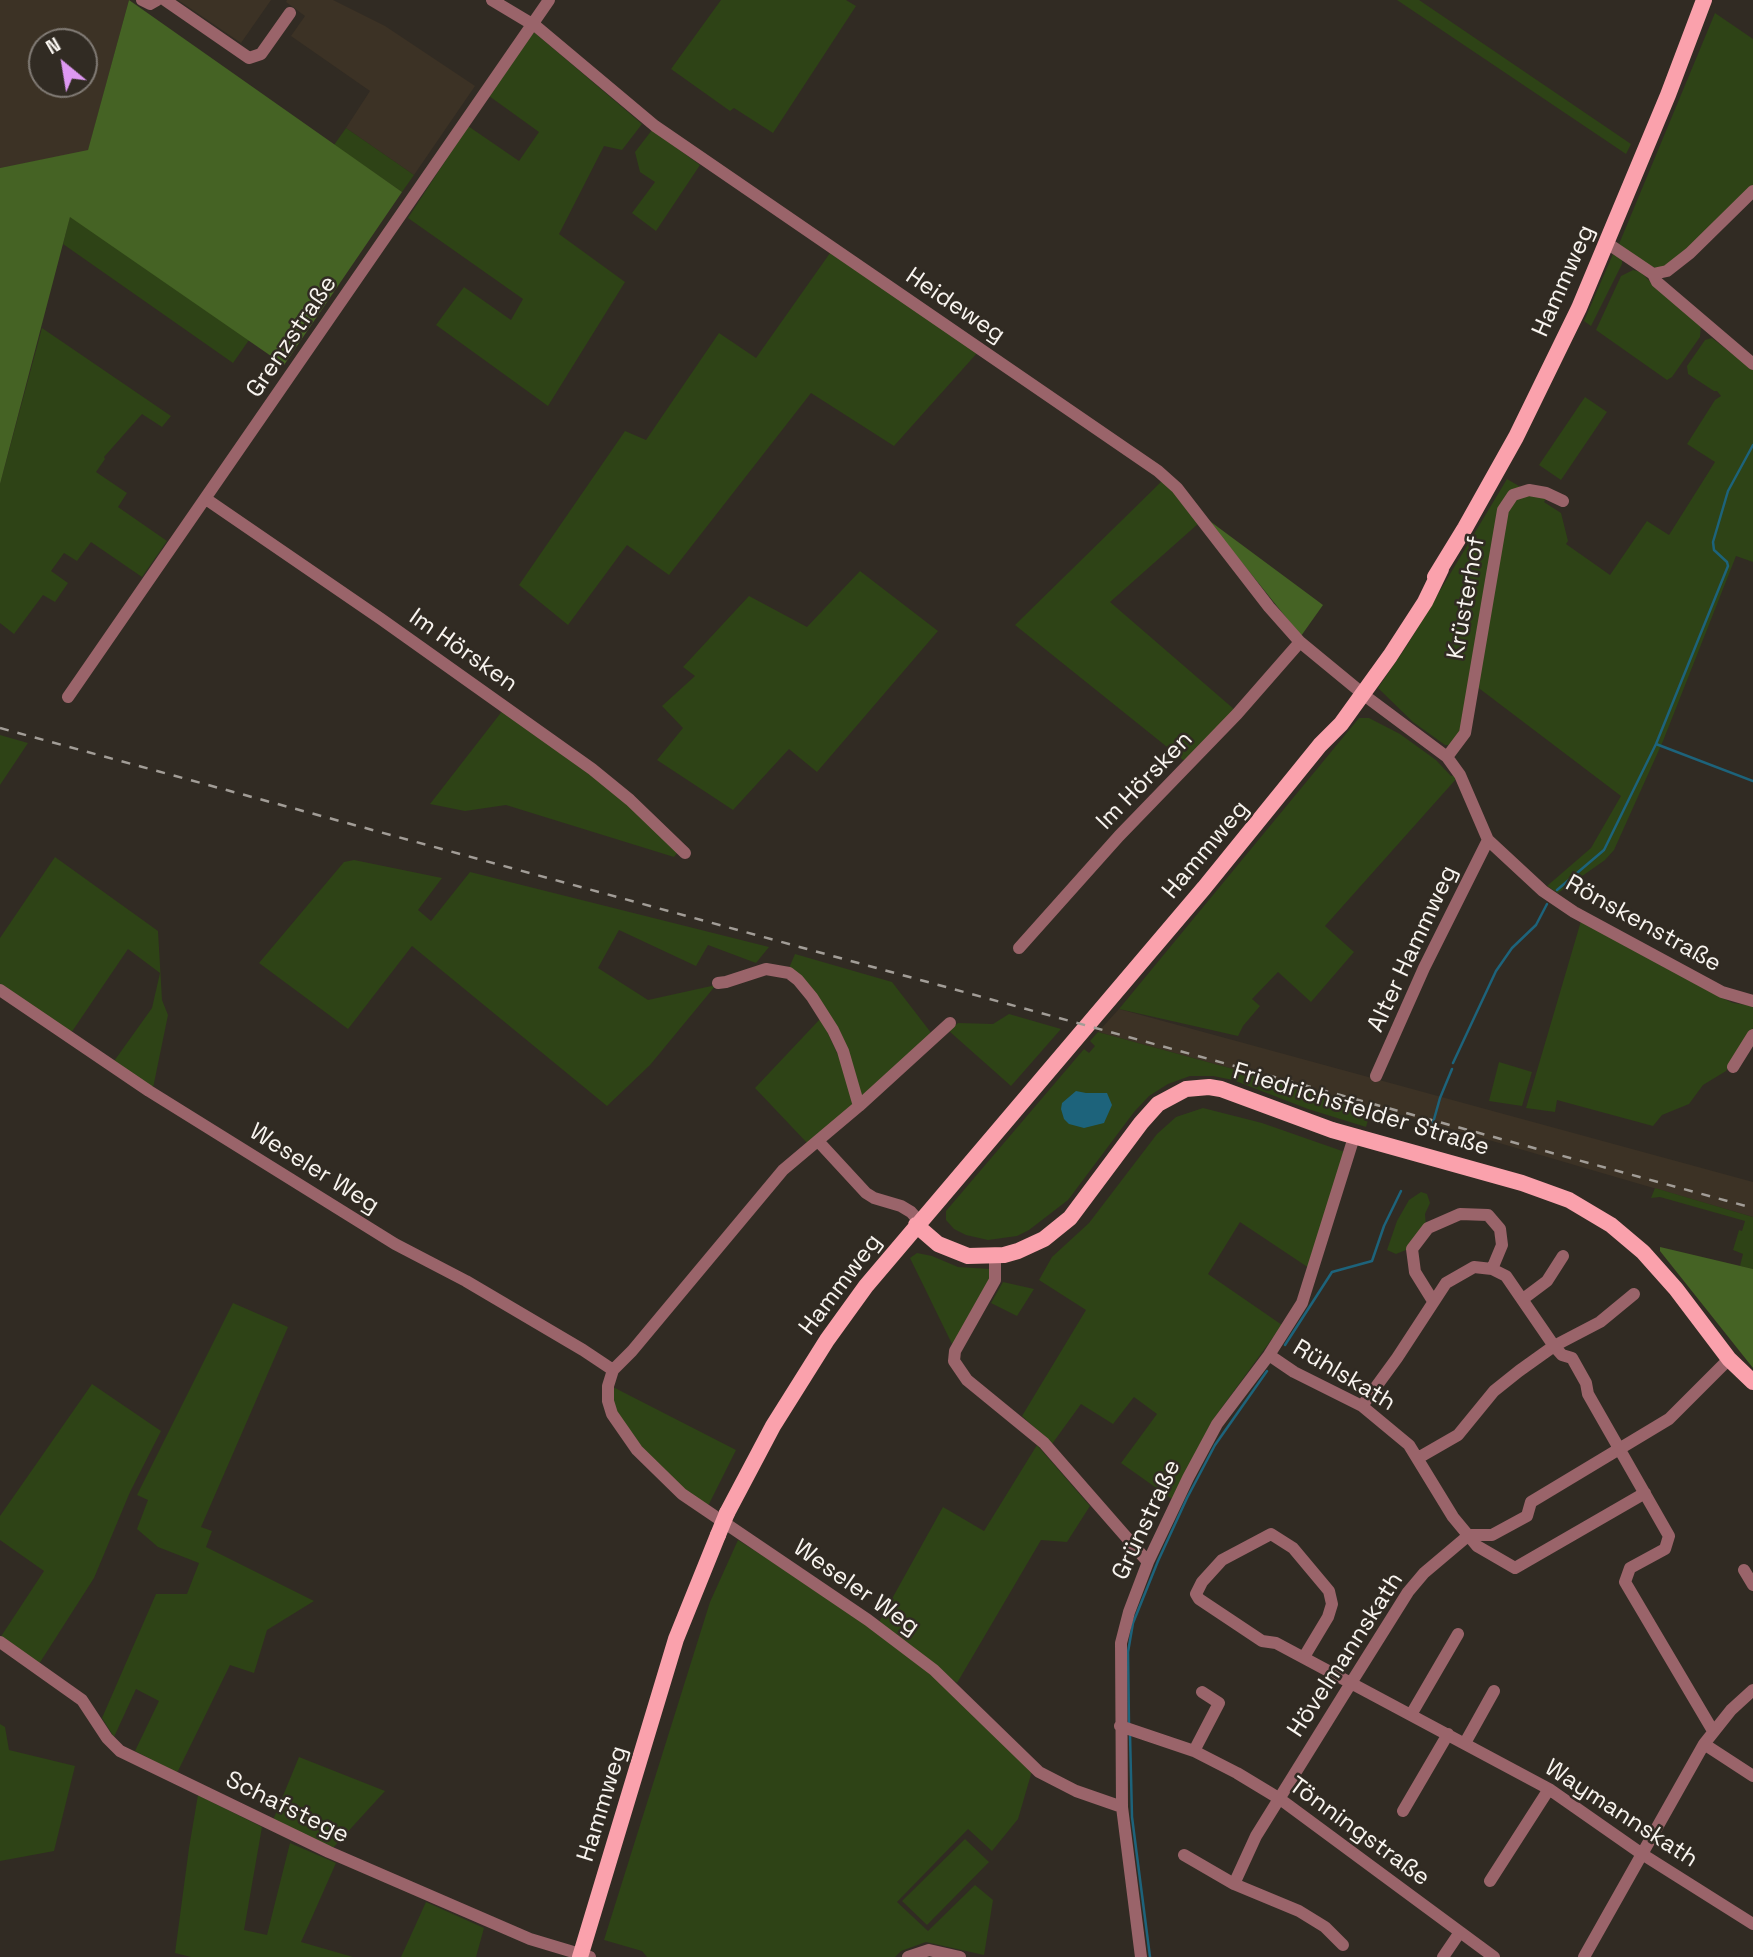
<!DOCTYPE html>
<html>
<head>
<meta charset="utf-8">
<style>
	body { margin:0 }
	#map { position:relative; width:1753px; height:1957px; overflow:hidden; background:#312b23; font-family:"Space Grotesk",sans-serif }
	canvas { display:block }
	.north { position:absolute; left:28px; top:28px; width:70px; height:70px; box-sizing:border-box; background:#312b23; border:2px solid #817b75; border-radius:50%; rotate:330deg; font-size:19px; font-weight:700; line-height:28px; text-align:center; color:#f8f4ef }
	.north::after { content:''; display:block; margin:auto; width:24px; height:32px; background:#de98f2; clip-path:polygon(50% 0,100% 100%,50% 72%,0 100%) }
</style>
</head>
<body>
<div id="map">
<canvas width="1753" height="1957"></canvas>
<div class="north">N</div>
</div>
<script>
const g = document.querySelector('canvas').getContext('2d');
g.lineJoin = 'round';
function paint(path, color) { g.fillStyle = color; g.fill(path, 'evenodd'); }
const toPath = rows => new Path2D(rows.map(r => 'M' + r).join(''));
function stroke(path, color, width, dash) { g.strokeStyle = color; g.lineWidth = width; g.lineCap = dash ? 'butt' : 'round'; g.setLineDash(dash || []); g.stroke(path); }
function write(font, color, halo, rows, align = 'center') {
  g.font = font + ' "Space Grotesk",sans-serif'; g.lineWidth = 5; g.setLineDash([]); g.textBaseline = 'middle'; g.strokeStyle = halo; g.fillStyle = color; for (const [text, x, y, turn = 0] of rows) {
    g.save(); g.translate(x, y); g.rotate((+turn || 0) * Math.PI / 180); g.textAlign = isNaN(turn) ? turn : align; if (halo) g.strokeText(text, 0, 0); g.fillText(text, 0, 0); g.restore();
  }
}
paint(toPath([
	[0,0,129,0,88,151,0,168],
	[42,42,84,42,84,84,42,84],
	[178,0,271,0,241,43],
	[287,0,333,0,385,26,475,86,414,175,346,128,370,91,291,36,305,16,286,2],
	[1119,1009,1753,1182,1753,1217,1434,1124,1098,1032]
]), '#3c3225');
paint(toPath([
	[721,0,846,0,856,6,773,133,734,108,730,111,671,69],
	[1397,0,1419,0,1631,144,1626,154],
	[1715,13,1753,39,1753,188,1673,263,1660,270,1642,262,1619,244],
	[534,32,642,124,622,150,604,146,559,234,625,282,548,406,436,325,464,287,511,320,523,299,408,218,468,126,519,161,539,132,489,96],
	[346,128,414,175,402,192,334,145],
	[652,130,700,165,656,231,632,213,655,182,640,172,635,152],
	[70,216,249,340,233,363,63,244],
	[830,253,978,352,894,446,811,393,669,575,627,545,568,625,519,585,625,431,646,440,719,333,756,358],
	[1613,254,1622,260,1622,264,1591,326,1584,321],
	[1633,270,1641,272,1655,287,1701,325,1700,337,1672,377,1667,380,1596,330,1621,276],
	[42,328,171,416,162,427,142,414,104,457,105,459,96,472,127,493,118,507,167,541,142,577,91,542,77,561,64,553,51,571,68,583,55,602,43,595,14,634,0,623,0,484],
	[1712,338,1753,370,1753,562,1736,556,1663,741,1614,850,1605,860,1558,893,1547,886,1591,848,1621,796,1476,686,1508,510,1511,503,1523,495,1547,497,1544,502,1561,513,1568,541,1566,544,1610,575,1647,521,1669,535,1715,462,1687,444,1715,400,1721,396,1717,391,1714,391,1688,374,1687,366,1705,340],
	[1585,397,1607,412,1561,480,1539,465],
	[1507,479,1524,489,1509,495,1460,734,1452,745,1445,745,1413,722,1378,688,1408,644],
	[1163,480,1199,523,1110,602,1235,710,1187,763,1015,625],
	[860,571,938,631,817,772,789,749,733,810,657,760,683,728,662,706,695,676,683,667,749,596,807,627],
	[503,710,625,801,678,852,674,857,506,805,465,811,430,804],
	[1359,718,1369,718,1400,734,1436,760,1451,776,1455,775,1457,778,1325,926,1354,952,1311,1002,1278,972,1252,999,1260,1006,1243,1026,1238,1036,1119,1009],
	[0,735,28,743,0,785],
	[55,857,158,931,162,1000,168,1015,153,1088,112,1064,152,1008,160,973,128,949,71,1033,0,984,0,938],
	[354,860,442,878,418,910,431,921,470,872,769,947,756,963,708,945,696,966,619,930,598,968,648,1000,716,985,650,1065,607,1106,412,946,348,1029,259,963,344,862],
	[1581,921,1720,997,1733,1003,1753,1006,1753,1028,1726,1071,1703,1085,1689,1104,1662,1115,1653,1126,1557,1100,1555,1112,1526,1108],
	[795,954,892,982,932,1034,862,1097,836,1027,789,968],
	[1009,1014,1061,1029,1011,1086,949,1031,958,1023,993,1024],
	[821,1018,847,1075,854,1104,809,1145,755,1088],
	[1098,1032,1372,1107,1366,1127,1308,1109,1233,1080,1213,1076,1190,1076,1168,1084,1149,1096,1134,1112,1068,1200,1029,1230,1017,1236,988,1240,966,1235,954,1229,946,1220,946,1211,1084,1049,1089,1053,1095,1046,1090,1041],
	[1499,1062,1532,1072,1522,1106,1489,1101],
	[1203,1108,1262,1123,1345,1152,1309,1268,1240,1222,1208,1274,1282,1325,1212,1421,1172,1499,1121,1463,1157,1414,1134,1397,1113,1424,1081,1404,1052,1444,1022,1416,1086,1310,1039,1280,1052,1257,1089,1223,1157,1134,1176,1117],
	[1655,1188,1753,1217,1753,1269,1740,1266,1743,1254,1733,1250,1739,1230,1742,1231,1745,1221,1660,1197,1651,1198],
	[1421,1192,1427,1194,1430,1203,1425,1214,1426,1227,1411,1248,1396,1254,1387,1250,1397,1221,1409,1200],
	[917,1253,932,1256,958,1267,990,1269,989,1281,953,1346,910,1258],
	[1003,1282,1034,1289,1017,1316,991,1303],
	[233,1303,288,1327,201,1527,212,1531,206,1547,314,1601,267,1630,254,1673,230,1665,177,1773,135,1751,159,1701,136,1689,114,1737,102,1718,156,1594,187,1594,199,1563,158,1547,137,1529,148,1500,137,1495],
	[92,1384,161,1431,130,1492,94,1578,39,1664,0,1638,44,1571,0,1540,0,1516],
	[613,1387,736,1450,707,1508,658,1468,615,1412],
	[1037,1445,1090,1506,1067,1542,1041,1540,957,1683,879,1622,943,1507,984,1531],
	[738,1540,863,1620,931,1672,1032,1771,1018,1819,992,1851,968,1829,897,1902,928,1931,975,1885,993,1900,984,1955,926,1942,901,1951,895,1957,647,1957,642,1951,604,1940,710,1602],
	[0,1724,5,1727,9,1750,75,1766,54,1851,0,1861],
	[299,1757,385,1791,333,1848,273,1820],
	[198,1795,262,1827,244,1930,267,1935,290,1843,336,1863,301,1942,353,1957,191,1957,175,1953,189,1848],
	[965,1839,989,1862,927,1925,902,1901],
	[426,1902,484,1928,476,1957,401,1957]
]), '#2e4316');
paint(toPath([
	[129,0,402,192,284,365,70,217,0,484,0,168,88,150],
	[1207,519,1323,605,1301,636],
	[1660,1247,1753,1269,1753,1368,1660,1251]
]), '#456324');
paint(toPath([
	[1076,1091,1086,1093,1107,1093,1112,1105,1104,1123,1084,1128,1069,1124,1064,1119,1061,1109,1062,1103]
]), '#1d637b');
stroke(toPath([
	[1656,744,1753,781],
	[1557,890,1604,850,1656,744,1728,566,1727,562,1714,550,1713,542,1728,491,1753,445],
	[1453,1063,1496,971,1512,948,1536,925,1547,904],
	[1431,1130,1440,1098,1452,1069],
	[1285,1345,1332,1272,1372,1261,1384,1226,1401,1191],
	[1129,1724,1128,1652,1133,1623,1158,1561,1187,1498,1215,1445,1267,1371],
	[1130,1734,1132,1817,1150,1957]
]), '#1d637b', 2.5);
stroke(toPath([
	[142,0,150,4,157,0],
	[165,0,249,58,261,54,290,13],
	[492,0,537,27,655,126,1158,471,1177,488,1269,607,1300,642,1368,698,1447,757,1460,775,1488,840,1543,891,1574,912,1722,992,1753,1001],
	[1607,243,1653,274,1667,271,1690,253,1753,191],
	[1653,274,1657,282,1753,364],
	[206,499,381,619,592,769,630,800,685,853],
	[68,697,549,0],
	[1447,757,1465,733,1503,510,1513,495,1529,490,1546,493,1563,501],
	[1019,948,1119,836,1237,714,1300,642],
	[718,983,726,982,766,969,789,973,798,980,812,997,833,1030,843,1051,859,1106],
	[0,990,149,1091,395,1244,466,1281,583,1350,613,1370,632,1351,783,1170,859,1106,950,1023],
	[1733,1067,1753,1035],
	[1376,1076,1424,968,1488,840],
	[818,1141,866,1193,874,1198,901,1206,911,1212,919,1221],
	[995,1256,995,1280,955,1351,954,1361,967,1380,1044,1443,1148,1562],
	[1523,1299,1547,1281,1563,1256],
	[1433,1301,1415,1272,1412,1249,1428,1228,1460,1214,1488,1215,1500,1229,1502,1245,1492,1269],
	[1269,1355,1294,1372,1362,1406,1409,1445,1453,1517,1477,1546,1515,1568,1645,1493],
	[613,1370,608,1386,608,1401,612,1414,637,1450,682,1494,868,1620,934,1670,1039,1772,1076,1791,1122,1807],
	[1362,1406,1397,1358,1446,1283,1474,1267,1492,1269,1506,1276,1554,1346,1562,1355,1572,1358,1586,1383,1588,1394,1669,1536,1665,1549,1630,1568,1625,1582,1713,1731],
	[1418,1458,1458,1435,1494,1391,1519,1371,1554,1346,1600,1322,1634,1294],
	[1744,1570,1753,1585],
	[0,1642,82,1700,107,1738,120,1751,329,1852,530,1939,590,1957],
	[1304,1657,1328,1617,1332,1604,1329,1591,1293,1548,1271,1534,1222,1560,1202,1582,1196,1594,1199,1599,1262,1641,1276,1643,1549,1789,1642,1854,1753,1924],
	[1412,1713,1458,1634],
	[1120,1726,1194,1751,1237,1773,1280,1799,1494,1957],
	[1465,1743,1494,1691],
	[1704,1744,1753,1776],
	[1194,1751,1219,1703,1202,1692],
	[1403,1811,1448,1734],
	[1184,1855,1234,1884,1299,1911,1325,1927,1343,1945],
	[1490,1881,1549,1789],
	[1234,1884,1256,1836,1351,1683,1408,1592,1424,1573,1469,1535,1492,1535,1527,1516,1531,1502,1669,1419,1729,1359],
	[908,1957,929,1950,960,1957],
	[1141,1957,1122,1807,1121,1643,1129,1612,1148,1562,1188,1478,1217,1424,1269,1355,1302,1303,1354,1137],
	[1443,1957,1460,1932],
	[1584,1957,1704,1744,1731,1710,1753,1690]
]), '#9a646a', 12);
stroke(toPath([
	[1435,577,1465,528,1516,437,1579,308,1668,95,1704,0],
	[916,1225,938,1244,968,1256,1004,1255,1018,1251,1044,1239,1070,1218,1141,1123,1158,1104,1186,1089,1209,1087,1221,1089,1332,1130,1522,1183,1569,1200,1611,1225,1643,1252,1676,1289,1729,1359,1753,1382],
	[727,1513,773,1426,827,1340,866,1286,1204,888,1320,745,1341,724,1390,656,1425,602,1441,569],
	[580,1957,676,1639,718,1535]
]), '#faa1ac', 16);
stroke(toPath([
	[0,728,1753,1208]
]), '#a29d97', 2.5, [9, 9]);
stroke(toPath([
	[718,1535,727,1513]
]), '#faa1ac', 16);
write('24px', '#f8f4ef', '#312b23', [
	["Hammweg",1564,281,-66],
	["Heideweg",955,306,34],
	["Grenzstraße",292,337,-56],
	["Krüsterhof",1467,598,-80],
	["Im Hörsken",463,651,35],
	["Im Hörsken",1145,781,-46],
	["Hammweg",1206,850,-50],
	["Rönskenstraße",1643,924,29],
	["Alter Hammweg",1413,949,-65],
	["Friedrichsfelder Straße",1361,1110,17],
	["Weseler Weg",314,1169,32],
	["Hammweg",841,1285,-53],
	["Rühlskath",1344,1376,31],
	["Grünstraße",1147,1520,-65],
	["Weseler Weg",856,1588,35],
	["Hövelmannskath",1346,1655,-57],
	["Hammweg",603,1804,-73],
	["Schafstege",287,1808,26],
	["Waymannskath",1621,1814,33],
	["Tönningstraße",1359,1832,36]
]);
</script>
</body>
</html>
